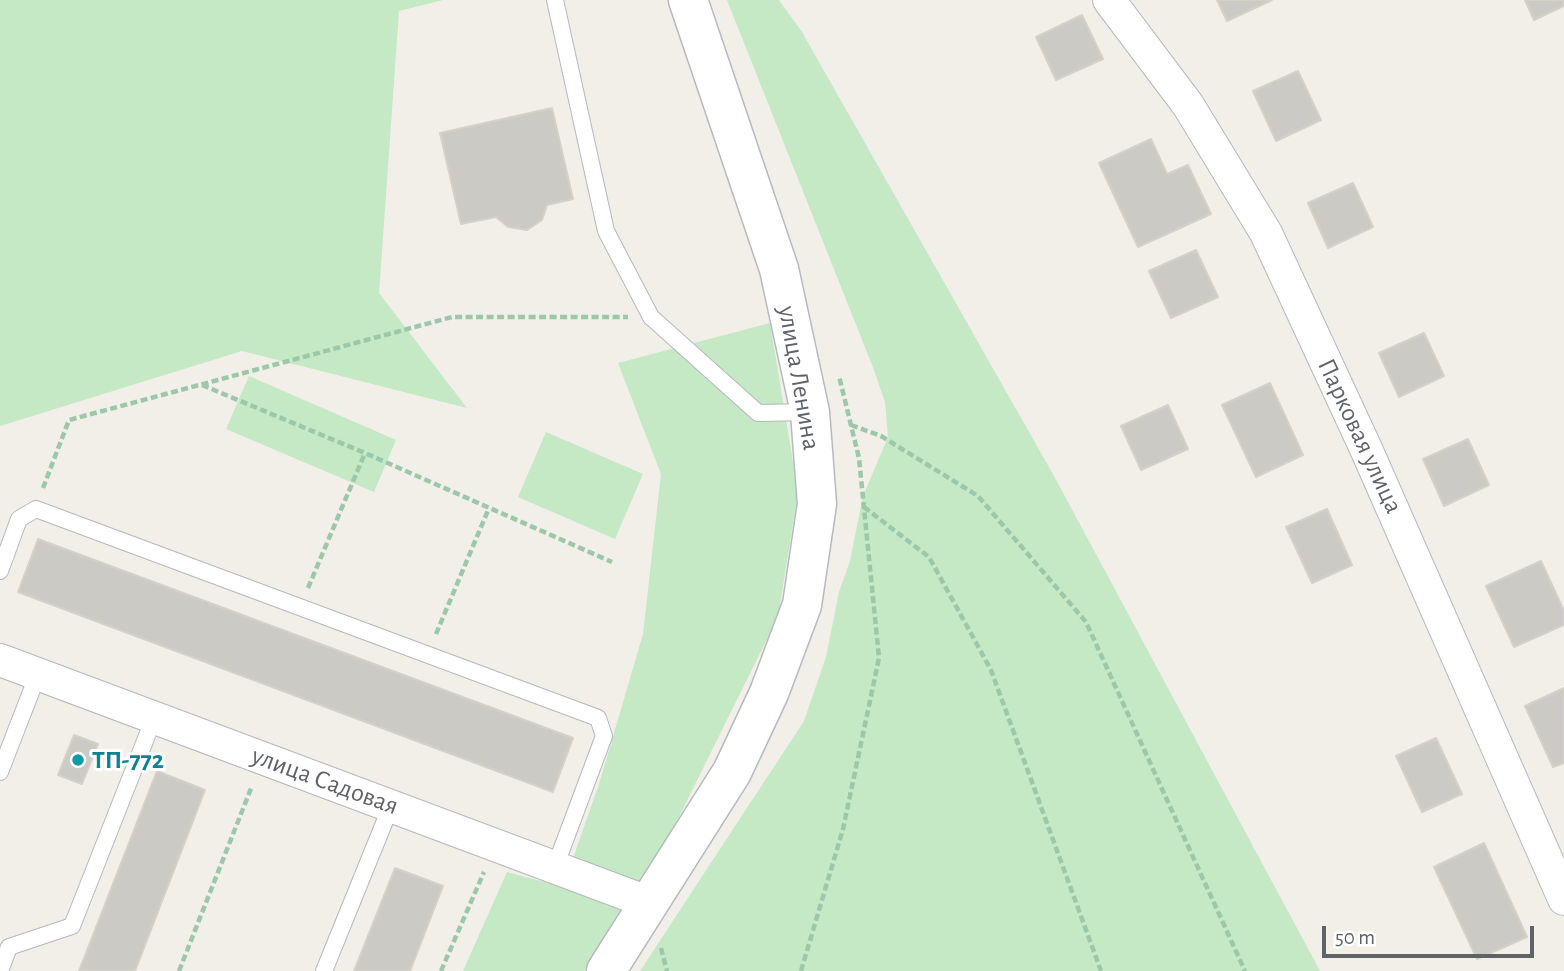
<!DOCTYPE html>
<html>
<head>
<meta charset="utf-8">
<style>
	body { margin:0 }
	#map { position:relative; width:1564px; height:971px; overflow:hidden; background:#f1efe8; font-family:"Alegreya Sans",sans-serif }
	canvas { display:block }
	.scale { position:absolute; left:1322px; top:926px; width:212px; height:32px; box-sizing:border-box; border:4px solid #5f6368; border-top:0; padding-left:9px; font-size:21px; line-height:24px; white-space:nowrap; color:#5f6368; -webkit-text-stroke:5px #fff; paint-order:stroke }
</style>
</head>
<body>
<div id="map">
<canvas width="1564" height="971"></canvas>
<div class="scale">50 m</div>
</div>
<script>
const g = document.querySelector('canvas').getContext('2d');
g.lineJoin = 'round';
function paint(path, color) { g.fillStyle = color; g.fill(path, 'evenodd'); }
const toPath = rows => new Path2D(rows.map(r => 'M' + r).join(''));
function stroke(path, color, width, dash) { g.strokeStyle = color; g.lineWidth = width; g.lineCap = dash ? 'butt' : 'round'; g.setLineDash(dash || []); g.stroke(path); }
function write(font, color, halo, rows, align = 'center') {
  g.font = font + ' "Alegreya Sans",sans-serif'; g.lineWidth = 6; g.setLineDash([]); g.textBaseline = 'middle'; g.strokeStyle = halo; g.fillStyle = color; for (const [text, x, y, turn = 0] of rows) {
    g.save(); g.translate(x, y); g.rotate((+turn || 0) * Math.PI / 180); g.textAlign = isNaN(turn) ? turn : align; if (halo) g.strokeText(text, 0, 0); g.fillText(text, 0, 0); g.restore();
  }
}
paint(toPath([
	[0,0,443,0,399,11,379,293,467,408,242,351,0,426],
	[727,0,779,0,802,32,1054,476,1320,971,640,971,804,721,826,657,839,592,850,561,863,496,888,437,885,402,874,370],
	[770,323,798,492,778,617,665,845,584,971,463,971,507,872,563,887,600,781,643,634,661,474,618,363],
	[249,376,396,440,374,492,226,429],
	[546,432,643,474,615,539,518,497]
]), '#c5e8c5');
const building = toPath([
	[1217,0,1272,0,1227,21,1217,0],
	[1525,0,1564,0,1564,6,1534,20,1525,0],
	[1082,15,1103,59,1056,80,1036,37,1082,15],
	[1298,71,1321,120,1276,141,1253,91,1298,71],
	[552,108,573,199,547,205,542,220,527,230,508,227,496,217,461,224,440,133,552,108],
	[1151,139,1167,174,1188,165,1211,214,1138,247,1099,163,1151,139],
	[1353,183,1373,227,1328,248,1308,203,1353,183],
	[1196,250,1218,297,1171,318,1149,271,1196,250],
	[1424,333,1444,376,1399,397,1379,353,1424,333],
	[1270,383,1303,455,1256,477,1222,405,1270,383],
	[1168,405,1188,449,1141,470,1121,426,1168,405],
	[1468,439,1489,485,1444,506,1423,459,1468,439],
	[1327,509,1352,565,1312,583,1286,527,1327,509],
	[38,539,573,738,553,792,18,592,38,539],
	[1541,561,1564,611,1564,625,1514,647,1486,586,1541,561],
	[1564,688,1564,763,1553,767,1525,706,1564,688],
	[74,735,98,744,82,784,58,775,74,735],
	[1436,738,1462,794,1422,812,1396,756,1436,738],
	[157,771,205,790,135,971,79,971,157,771],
	[1484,843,1527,937,1477,959,1434,867,1484,843],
	[395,868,443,886,410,971,354,971,395,868]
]);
paint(building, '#cccac5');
stroke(building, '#d6d1c6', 2);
const lane = toPath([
	[555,0,606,231,651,317,758,413,810,412],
	[0,571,19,519,36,509,598,718,604,736,555,867],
	[0,772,38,674],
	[0,971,9,947,72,926,154,718],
	[324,971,391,806]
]);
const street = toPath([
	[1109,0,1188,105,1266,233,1367,451,1564,899],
	[0,660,650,903]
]);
const secondary = toPath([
	[606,971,732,772,769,693,802,605,817,504,810,412,779,269,688,0]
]);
stroke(lane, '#b5b8bc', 18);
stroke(street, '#b5b8bc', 34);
stroke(secondary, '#b6babf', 41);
stroke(toPath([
	[202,385,365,453,612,562],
	[851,425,881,436,978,496,1086,622,1245,971],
	[43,488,69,420,452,317,628,317],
	[864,507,929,557,991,670,1101,971],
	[308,588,365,453],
	[436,634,489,508],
	[661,948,667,971],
	[179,971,252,786],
	[441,971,484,872],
	[801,971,843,829,879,658,859,458,839,376]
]), '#9cc7a9', 4.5, [7, 3.5]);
stroke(lane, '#fff', 16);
stroke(street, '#fff', 32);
stroke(secondary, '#fff', 38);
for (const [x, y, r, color] of [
	[78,760,7,"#0f9aa8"]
]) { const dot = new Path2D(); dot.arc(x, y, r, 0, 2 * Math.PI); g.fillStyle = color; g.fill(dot); stroke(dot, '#fff', 2.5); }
write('26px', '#5f6368', '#fff', [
	["улица Ленина",799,378,80],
	["Парковая улица",1360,436,65],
	["улица Садовая",325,781,20]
]);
write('bold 26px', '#0d838f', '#fff', [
	["ТП-772",92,760]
], 'left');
</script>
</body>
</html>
